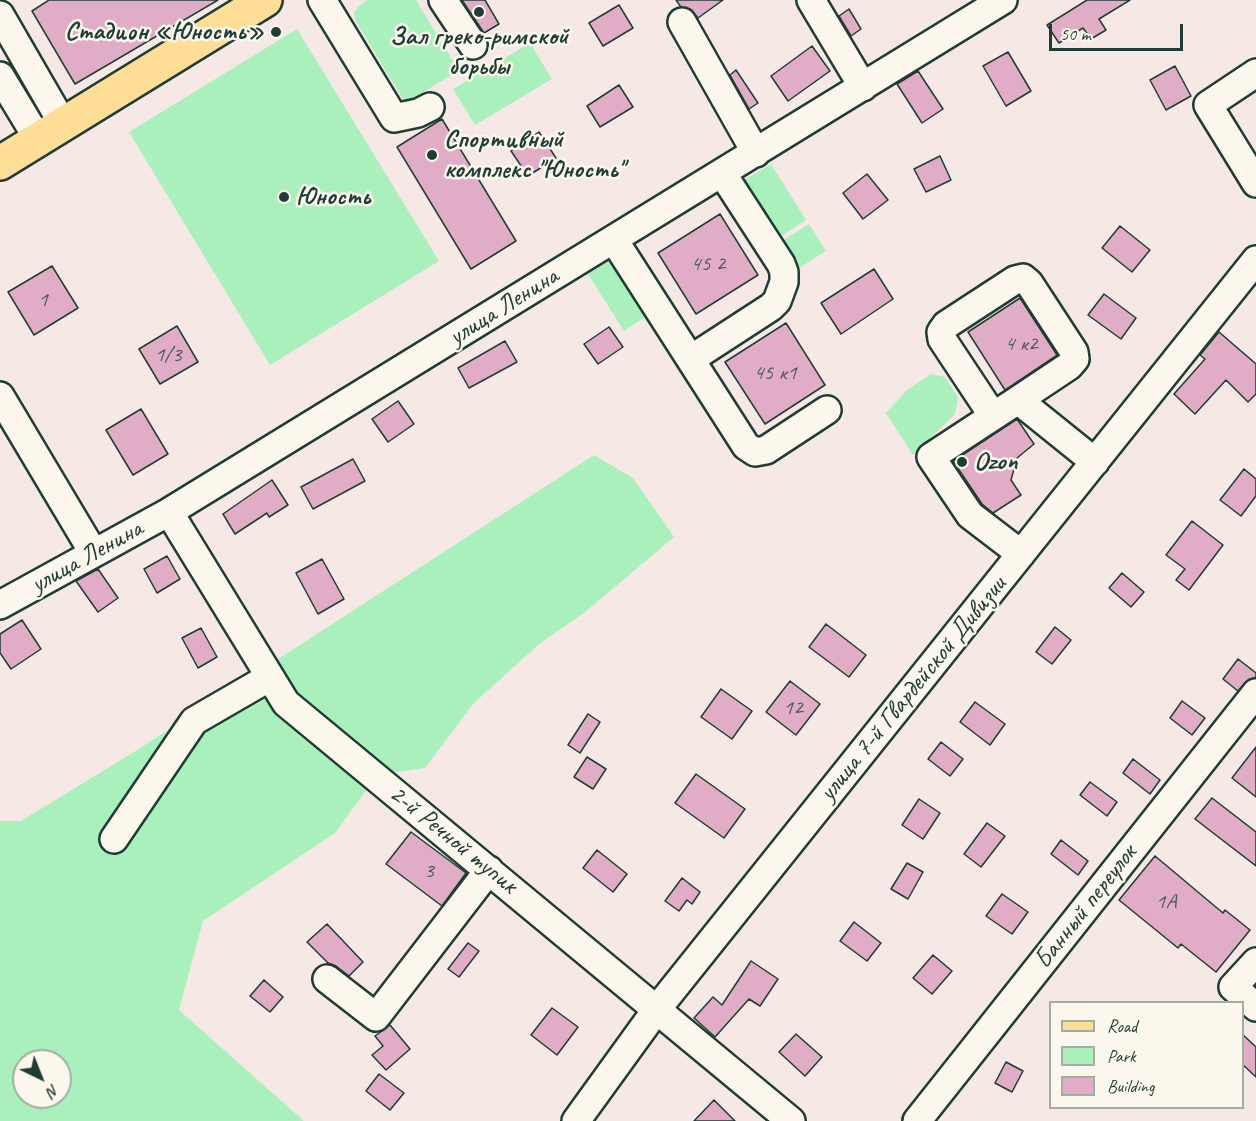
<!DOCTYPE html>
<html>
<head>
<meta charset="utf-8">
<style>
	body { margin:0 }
	#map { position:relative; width:1256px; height:1121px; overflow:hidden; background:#f6e8e4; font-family:Caveat,sans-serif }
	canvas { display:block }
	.legend { position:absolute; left:1049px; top:1001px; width:195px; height:108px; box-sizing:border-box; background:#fbf7ec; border:2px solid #a3ada2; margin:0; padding:8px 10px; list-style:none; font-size:18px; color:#1f3d34 }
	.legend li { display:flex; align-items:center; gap:12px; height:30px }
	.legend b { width:30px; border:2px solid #a3ada2 }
	.north { position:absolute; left:12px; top:1049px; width:60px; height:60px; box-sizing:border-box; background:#fbf7ec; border:2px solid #a3ada2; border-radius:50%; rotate:137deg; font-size:16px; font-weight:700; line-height:24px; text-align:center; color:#1f3d34 }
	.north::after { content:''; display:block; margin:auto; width:21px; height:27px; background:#1f3d34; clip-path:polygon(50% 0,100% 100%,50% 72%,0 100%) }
	.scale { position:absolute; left:1049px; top:24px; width:134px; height:27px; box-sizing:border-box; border:3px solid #1f3d34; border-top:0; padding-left:8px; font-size:18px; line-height:21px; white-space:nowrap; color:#1f3d34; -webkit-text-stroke:4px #fbf7ec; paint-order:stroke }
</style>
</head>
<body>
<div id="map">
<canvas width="1256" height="1121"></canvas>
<ul class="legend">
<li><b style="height:8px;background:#fedd96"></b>Road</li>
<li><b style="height:16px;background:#aaf0bc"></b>Park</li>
<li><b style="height:16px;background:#e1acc5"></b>Building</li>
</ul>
<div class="north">N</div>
<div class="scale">50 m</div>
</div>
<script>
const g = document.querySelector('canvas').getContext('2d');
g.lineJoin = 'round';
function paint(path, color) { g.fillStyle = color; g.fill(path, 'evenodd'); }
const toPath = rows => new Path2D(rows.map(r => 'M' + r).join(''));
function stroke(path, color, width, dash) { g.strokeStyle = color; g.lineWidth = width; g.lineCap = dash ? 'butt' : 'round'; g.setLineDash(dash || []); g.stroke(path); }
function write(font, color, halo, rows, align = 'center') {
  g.font = font + ' Caveat,sans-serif'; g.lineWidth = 5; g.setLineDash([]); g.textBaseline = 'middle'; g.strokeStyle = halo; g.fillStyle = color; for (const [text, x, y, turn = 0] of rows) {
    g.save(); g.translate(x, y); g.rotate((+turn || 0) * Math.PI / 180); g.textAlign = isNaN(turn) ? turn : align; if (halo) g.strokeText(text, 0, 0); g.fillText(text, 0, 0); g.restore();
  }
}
paint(toPath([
	[368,0,416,0,454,63,456,70,450,76,408,101,401,96,355,20,354,13,360,5],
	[297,29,439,261,270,365,129,132],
	[530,43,552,79,475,125,453,89],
	[771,164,806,220,780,237,744,180],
	[809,224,826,251,799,268,782,241],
	[615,257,650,314,624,331,588,274],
	[931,374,945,377,958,397,955,414,913,455,886,413,907,390],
	[594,455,633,478,674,537,584,613,539,644,474,703,425,768,377,775,335,833,203,921,179,1010,304,1121,0,1121,0,821,21,821,134,752],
	[24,1061,60,1061,60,1097,24,1097]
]), '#aaf0bc');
const building = toPath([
	[49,0,218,0,75,84,32,11,49,0],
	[462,0,485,0,499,24,484,33,462,0],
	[676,0,723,0,698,18,690,9,681,7,676,0],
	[1087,0,1130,0,1099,19,1106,30,1091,39,1083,28,1059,43,1047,25,1087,0],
	[619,5,633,28,603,46,589,23,619,5],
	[849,9,861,29,851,36,839,16,849,9],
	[812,46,830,71,788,101,771,76,812,46],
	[1008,52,1031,91,1006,106,983,66,1008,52],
	[1175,66,1191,96,1166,110,1150,80,1175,66],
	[736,70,758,103,749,109,730,75,736,70],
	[918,71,943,109,922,123,897,84,918,71],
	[619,85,633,107,600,127,587,106,619,85],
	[442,119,516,241,471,269,397,147,442,119],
	[539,132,556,158,528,176,511,151,539,132],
	[940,156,951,180,926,192,914,169,940,156],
	[867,174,888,200,863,219,843,193,867,174],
	[720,214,758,275,696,314,658,253,720,214],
	[1120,226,1150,250,1132,272,1102,248,1120,226],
	[52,266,78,308,34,335,8,292,52,266],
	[874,269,893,299,841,334,821,303,874,269],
	[1104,294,1136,318,1121,339,1088,315,1104,294],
	[1020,298,1057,355,1005,390,968,332,1020,298],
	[786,323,825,385,765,424,725,362,786,323],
	[177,326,198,362,160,384,139,349,177,326],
	[609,327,623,347,598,364,584,344,609,327],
	[1219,332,1256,364,1256,394,1248,402,1226,380,1195,414,1174,394,1205,359,1200,355,1219,332],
	[505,341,517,362,469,388,458,368,505,341],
	[398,401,414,424,388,442,372,419,398,401],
	[141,409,168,454,133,475,106,430,141,409],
	[1017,419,1034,444,1017,458,1011,480,1021,495,993,513,982,504,953,461,1017,419],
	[353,459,365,481,313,509,301,487,353,459],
	[1244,469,1256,479,1256,496,1241,516,1220,500,1244,469],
	[272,480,288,505,269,517,267,513,235,534,223,514,272,480],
	[1192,521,1223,545,1189,590,1176,580,1185,569,1166,555,1192,521],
	[167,556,180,579,157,593,144,569,167,556],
	[322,559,344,599,318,614,296,573,322,559],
	[98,569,118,598,98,612,76,581,98,569],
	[1122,573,1144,592,1131,607,1109,588,1122,573],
	[22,620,41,649,11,669,0,653,0,634,22,620],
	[826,624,866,655,849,677,809,647,826,624],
	[1055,627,1071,640,1052,664,1036,652,1055,627],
	[201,628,217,657,198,668,182,638,201,628],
	[1238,659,1256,673,1256,678,1250,679,1238,691,1223,679,1238,659],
	[790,681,820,704,796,735,766,712,790,681],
	[721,689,752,711,732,739,701,717,721,689],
	[1182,701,1205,718,1192,735,1170,718,1182,701],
	[975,702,1005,724,990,745,960,722,975,702],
	[588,714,600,722,580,753,568,745,588,714],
	[941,742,963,759,950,776,928,759,941,742],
	[1256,747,1256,797,1232,778,1256,747],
	[587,757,606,769,593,789,574,777,587,757],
	[1133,759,1160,780,1150,794,1123,773,1133,759],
	[696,774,745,809,724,838,675,803,696,774],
	[1090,782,1117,802,1107,816,1080,795,1090,782],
	[1212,798,1256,832,1256,866,1195,819,1212,798],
	[919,799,940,813,923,839,902,825,919,799],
	[987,823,1005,836,981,867,964,854,987,823],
	[411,832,466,873,442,906,386,864,411,832],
	[1061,840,1088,861,1078,875,1051,854,1061,840],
	[597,850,627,874,613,892,583,868,597,850],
	[1155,856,1223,913,1225,910,1250,930,1216,972,1181,944,1178,948,1119,900,1155,856],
	[907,863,923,872,908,899,891,889,907,863],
	[682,878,700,892,692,904,687,900,679,911,665,901,682,878],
	[1002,894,1028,912,1012,934,986,916,1002,894],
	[854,922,881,943,867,961,840,941,854,922],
	[327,924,363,962,349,976,336,966,328,963,307,942,327,924],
	[468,943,479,951,459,977,448,969,468,943],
	[933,955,952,971,932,994,913,978,933,955],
	[751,961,778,979,760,1006,749,999,715,1037,694,1018,713,997,722,1005,751,961],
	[264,980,283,997,270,1012,250,996,264,980],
	[552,1008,578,1027,557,1055,531,1035,552,1008],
	[390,1025,410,1049,386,1070,372,1055,383,1046,375,1036,390,1025],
	[796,1034,822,1057,805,1076,779,1052,796,1034],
	[1242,1034,1256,1047,1256,1077,1242,1064,1242,1034],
	[1006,1062,1023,1071,1012,1092,995,1083,1006,1062],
	[379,1074,404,1093,390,1110,366,1091,379,1074],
	[714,1100,735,1121,694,1121,714,1100]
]);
paint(building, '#e1acc5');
stroke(building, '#1f3d34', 1.5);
const minor = toPath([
	[322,0,394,118,418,113,430,107],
	[443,0,473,45],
	[811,0,863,87],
	[0,15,63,124],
	[682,22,756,153],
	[1256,73,1208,105,1256,183],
	[0,76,38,139],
	[614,240,746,446,755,452,766,450,827,410],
	[691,359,771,307,777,301,784,282,784,272,781,264,722,173],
	[0,396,93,552],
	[993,416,942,339,941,332,946,325,1015,280,1023,278,1029,283,1074,352,1075,359,1069,366,1018,400],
	[169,512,286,703,791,1121],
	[1021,554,970,515,931,457,1018,400,1095,462],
	[0,605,169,512,1003,0],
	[114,839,194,721,270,677],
	[1256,962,1233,987,1256,1007],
	[327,979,376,1017,489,870],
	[576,1121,657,1009,1256,260],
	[917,1121,1256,693]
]);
const major = toPath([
	[0,163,265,0]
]);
stroke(minor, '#1f3d34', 32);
stroke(major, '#1f3d34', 38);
stroke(minor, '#fbf7ec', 27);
stroke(major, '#fedd96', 33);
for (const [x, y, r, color] of [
	[479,12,6,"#1f3d34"],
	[276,32,6,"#1f3d34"],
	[432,155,6,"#1f3d34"],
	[284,197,6,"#1f3d34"],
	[962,462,6,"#1f3d34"]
]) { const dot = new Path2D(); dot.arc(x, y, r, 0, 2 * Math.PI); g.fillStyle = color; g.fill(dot); stroke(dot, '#fbf7ec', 2); }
write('22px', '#505958', null, [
	["45 2",708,264],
	["1",43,300],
	["4 к2",1021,344],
	["1/3",168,355],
	["45 к1",775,373],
	["12",793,708],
	["3",429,871],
	["1А",1166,902]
]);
write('bold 26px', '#1f3d34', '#fbf7ec', [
	["Стадион «Юность»",264,32,"right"],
	["Зал греко-римской",479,37,"center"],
	["борьбы",479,67,"center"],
	["Спортивный",444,140],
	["комплекс \"Юность\"",444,170],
	["Юность",296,197],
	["Ozon",974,462]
], 'left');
write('26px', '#1f3d34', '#fbf7ec', [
	["улица Ленина",504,307,-32],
	["улица Ленина",87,557,-29],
	["улица 7-й Гвардейской Дивизии",913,689,-51],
	["2-й Речной тупик",453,840,39],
	["Банный переулок",1086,907,-52]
]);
</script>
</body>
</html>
